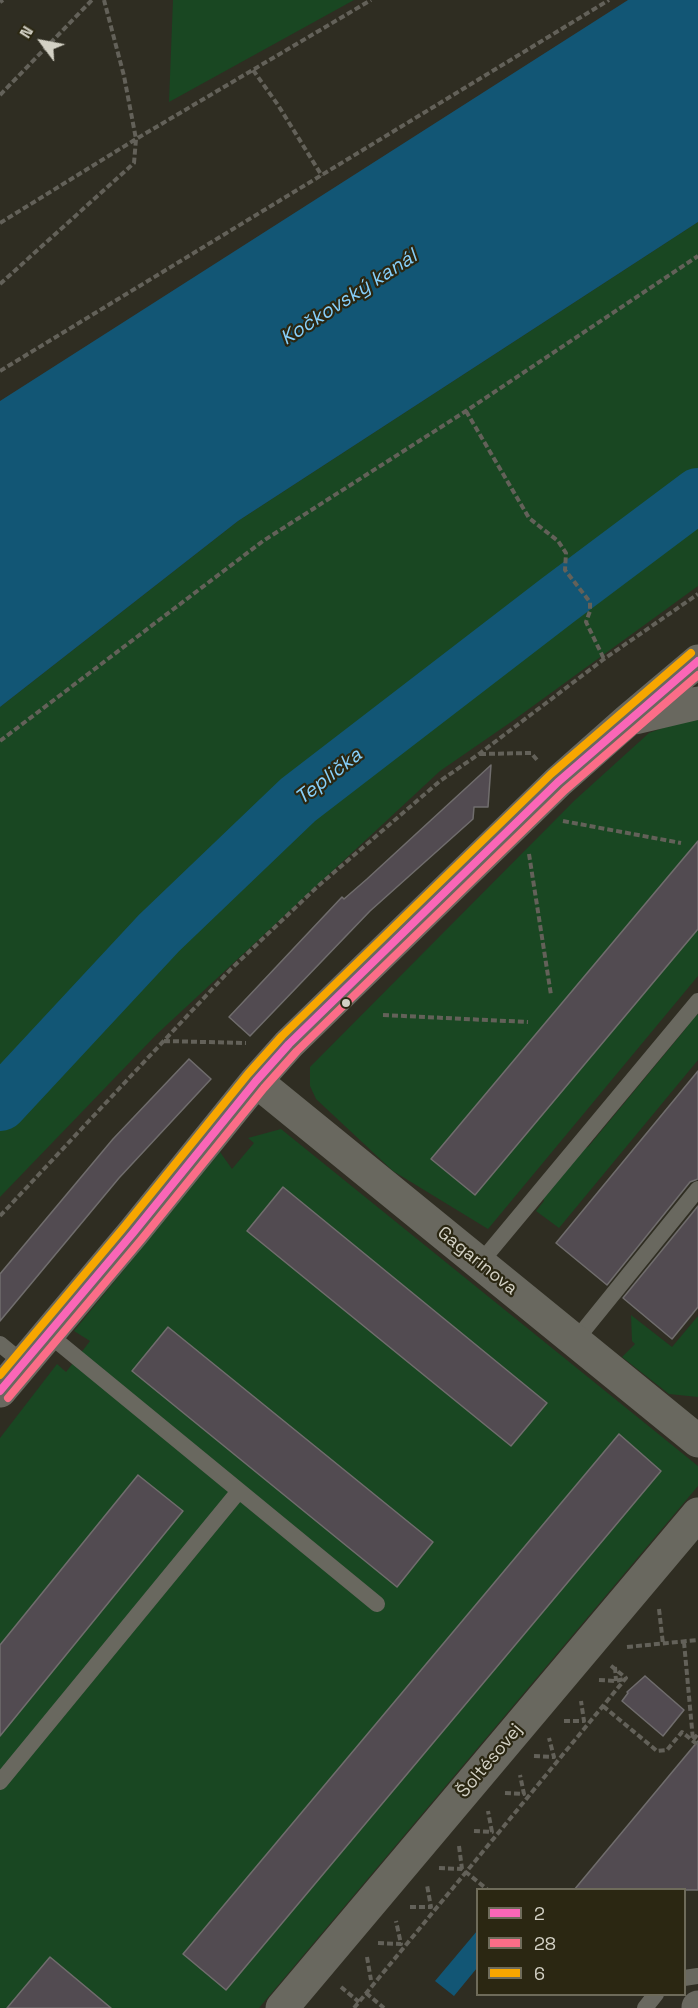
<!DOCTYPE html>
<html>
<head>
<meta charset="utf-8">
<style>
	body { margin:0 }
	#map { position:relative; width:698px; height:2008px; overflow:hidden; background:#2f2d22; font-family:"Space Grotesk",sans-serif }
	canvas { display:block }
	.legend { position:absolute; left:476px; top:1888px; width:210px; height:108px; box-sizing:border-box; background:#2b2712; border:2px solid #6e6b5a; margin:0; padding:8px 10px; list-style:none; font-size:18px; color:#d3d1c5 }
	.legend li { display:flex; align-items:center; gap:12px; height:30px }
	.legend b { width:30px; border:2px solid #6e6b5a }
	.north { position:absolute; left:12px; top:12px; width:60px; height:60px; -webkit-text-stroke:4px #2b2712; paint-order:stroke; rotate:302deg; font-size:16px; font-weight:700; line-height:24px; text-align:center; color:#d3d1c5 }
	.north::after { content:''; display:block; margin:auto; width:21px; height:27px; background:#d3d1c5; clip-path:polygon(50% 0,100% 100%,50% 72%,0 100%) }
</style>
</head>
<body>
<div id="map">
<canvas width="698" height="2008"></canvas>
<ul class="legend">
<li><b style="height:8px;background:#fa66b7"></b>2</li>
<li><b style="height:8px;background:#fb6d88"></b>28</li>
<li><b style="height:8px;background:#f7a600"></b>6</li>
</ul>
<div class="north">N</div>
</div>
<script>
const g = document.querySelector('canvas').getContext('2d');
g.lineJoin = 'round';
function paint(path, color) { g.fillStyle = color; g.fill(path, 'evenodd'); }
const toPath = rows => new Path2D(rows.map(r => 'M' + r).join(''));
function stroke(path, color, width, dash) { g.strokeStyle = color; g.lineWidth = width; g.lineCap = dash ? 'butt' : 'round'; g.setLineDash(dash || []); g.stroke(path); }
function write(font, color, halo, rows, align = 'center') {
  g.font = font + ' "Space Grotesk",sans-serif'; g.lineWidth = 4.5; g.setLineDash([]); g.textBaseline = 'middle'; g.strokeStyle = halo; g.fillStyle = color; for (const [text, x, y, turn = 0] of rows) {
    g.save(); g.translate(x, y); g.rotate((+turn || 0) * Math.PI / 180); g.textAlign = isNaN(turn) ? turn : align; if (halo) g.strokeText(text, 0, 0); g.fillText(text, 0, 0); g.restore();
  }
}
paint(toPath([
	[173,0,354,0,169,102],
	[698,222,698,586,511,722,440,771,157,1034,0,1197,0,707,238,521],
	[698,715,698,976,488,1229,393,1171,316,1099,310,1086,310,1067,575,800,649,733],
	[698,1014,698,1060,559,1228,536,1211,544,1201,542,1195,583,1148,588,1147,687,1027,685,1024],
	[281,1129,698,1466,698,1486,259,2008,0,2008,0,1438,57,1364,66,1372,90,1341,74,1331,220,1152,232,1169,254,1143,248,1138],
	[631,1315,672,1347,698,1316,698,1397,669,1394,622,1357,635,1344,632,1341]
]), '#194722');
paint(toPath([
	[628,0,698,0,698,222,238,521,0,707,0,401],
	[477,1931,477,1968,454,1996,435,1981]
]), '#125675');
stroke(toPath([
	[0,1104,159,933,298,800,558,600,698,495]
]), '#125675', 54);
const building = toPath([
	[491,765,488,807,474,807,473,819,370,911,250,1036,229,1017,342,897,344,899,367,879,491,765],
	[698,841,698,929,475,1195,431,1159,698,841],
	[189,1059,211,1079,119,1178,0,1321,0,1274,113,1139,189,1059],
	[698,1071,698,1179,690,1182,607,1285,556,1243,698,1071],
	[283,1187,547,1403,511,1446,247,1231,283,1187],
	[698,1206,698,1307,672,1339,623,1298,698,1206],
	[168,1327,433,1542,397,1587,132,1371,168,1327],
	[619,1434,661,1471,226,1990,183,1954,619,1434],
	[138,1475,183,1511,0,1736,0,1645,138,1475],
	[645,1676,684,1710,663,1736,622,1701,628,1693,627,1692,645,1676],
	[698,1741,698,1890,574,1890,698,1741],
	[50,1957,111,2008,7,2008,50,1957]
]);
paint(building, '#524b51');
stroke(building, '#706d6d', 1.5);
stroke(toPath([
	[0,2,3,0],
	[253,70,278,105,322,176],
	[0,95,92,0],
	[0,223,136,139,371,0],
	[0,284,134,163,136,139,124,76,104,0],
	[0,371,609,0],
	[466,411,529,518,558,541,566,553,565,570,590,602,590,611,586,622,604,659],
	[0,741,263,541,466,411,698,256],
	[480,754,531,753,538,761],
	[563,821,681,843],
	[529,854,551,995],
	[383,1015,528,1022],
	[164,1041,246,1043],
	[0,1216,231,969,317,887,440,781,479,754,604,659,698,594],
	[659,1609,663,1644],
	[684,1642,693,1740,698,1734],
	[627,1647,698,1640],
	[615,1667,616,1681],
	[599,1680,616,1681,624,1679],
	[603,1706,657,1751,667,1750,682,1732,698,1745],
	[564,1721,584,1721,581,1701],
	[534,1756,554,1757,549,1738],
	[505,1793,524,1794,520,1775],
	[474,1831,492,1832,488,1811],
	[459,1846,462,1869],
	[439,1868,462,1869,488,1890],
	[410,1907,431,1907,427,1885],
	[378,1943,401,1944,396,1921],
	[367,1957,371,1980],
	[341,1987,359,2002],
	[366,1993,384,2008],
	[354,2008,626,1678,610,1665]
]), '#636159', 4, [6, 3]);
stroke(toPath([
	[480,1263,698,1001],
	[47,1333,377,1604],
	[575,1341,698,1189],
	[0,1344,23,1363],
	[0,1782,239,1491],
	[684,1978,698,1976],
	[645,2008,656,1994]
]), '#69685f', 16);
stroke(toPath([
	[635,718,698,703],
	[256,1081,698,1441],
	[0,1391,133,1233,256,1081,289,1044,558,782,628,720,698,661],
	[282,2008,698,1514],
	[698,2008,698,2007]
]), '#69685f', 33);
stroke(toPath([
	[0,1391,133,1233,256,1081,289,1044,558,782,698,661]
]), '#fa66b7', 8);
stroke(toPath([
	[8,1398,141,1240,264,1088,297,1051,565,790,698,675]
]), '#fb6d88', 8);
stroke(toPath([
	[0,1375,125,1226,248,1074,282,1036,551,774,691,653]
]), '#f7a600', 8);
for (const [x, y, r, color] of [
	[346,1003,5,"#d3d1c5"]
]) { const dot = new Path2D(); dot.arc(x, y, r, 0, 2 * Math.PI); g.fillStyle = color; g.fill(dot); stroke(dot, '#2b2712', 2); }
write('18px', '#d3d1c5', '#2b2712', [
	["Gagarinova",477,1261,39],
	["Šoltésovej",490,1761,-50]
]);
write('italic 20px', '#87d0fb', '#2b2712', [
	["Kočkovský kanál",349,298,-33],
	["Teplička",329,777,-38]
]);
</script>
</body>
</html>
